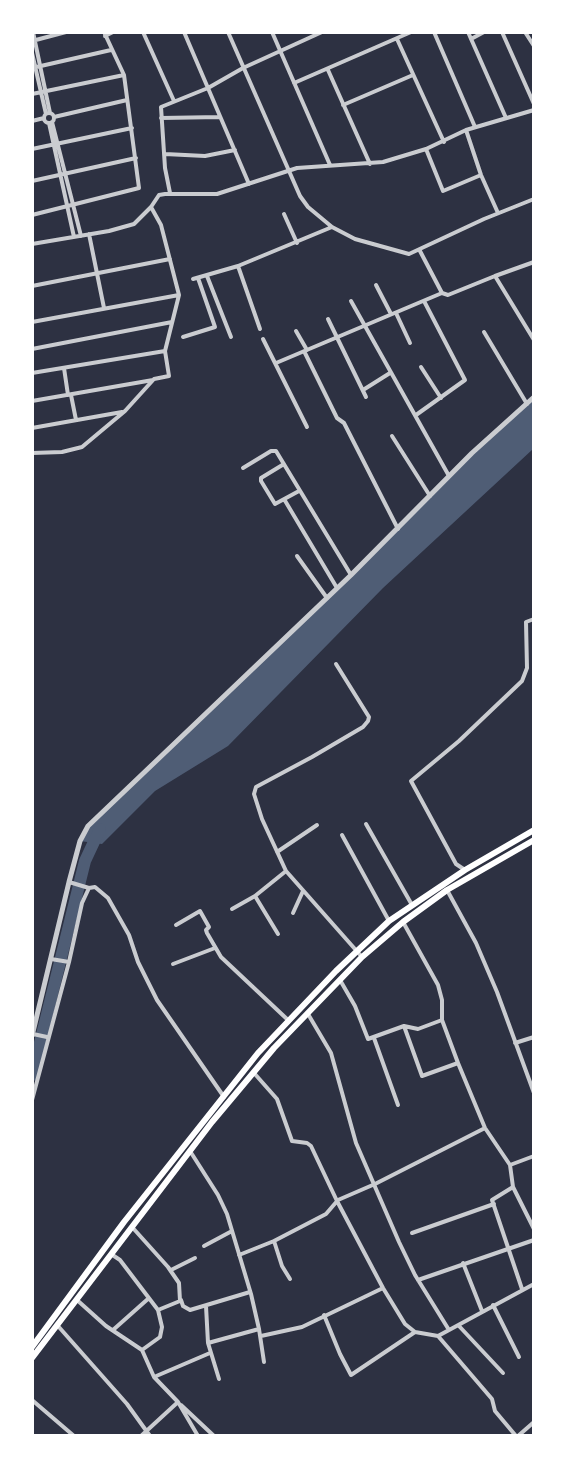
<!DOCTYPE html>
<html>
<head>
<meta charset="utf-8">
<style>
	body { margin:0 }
	#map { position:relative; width:566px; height:1468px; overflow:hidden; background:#2d3142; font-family:"Playfair Display",serif }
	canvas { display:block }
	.frame { position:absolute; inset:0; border:34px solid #fff; pointer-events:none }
</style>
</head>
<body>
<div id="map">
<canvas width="566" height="1468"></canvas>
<div class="frame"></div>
</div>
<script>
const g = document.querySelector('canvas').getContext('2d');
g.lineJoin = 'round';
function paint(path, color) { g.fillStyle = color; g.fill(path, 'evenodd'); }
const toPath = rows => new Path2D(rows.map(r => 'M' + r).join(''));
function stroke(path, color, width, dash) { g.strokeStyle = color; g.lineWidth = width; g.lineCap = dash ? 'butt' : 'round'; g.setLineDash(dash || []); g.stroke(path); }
paint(toPath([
	[533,397,533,449,383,588,228,746,155,791,102,844,80,841,86,829,351,575,449,476]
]), '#4f5d75');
stroke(toPath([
	[32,1075,85,861,100,829]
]), '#4f5d75', 12);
stroke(toPath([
	[33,32,50,113],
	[143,32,174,101],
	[184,32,249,184],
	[228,32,300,196,308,207,332,227,355,239,409,254,484,219,534,199],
	[272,32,330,165],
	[434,32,475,127],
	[468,32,506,118],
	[502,32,534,104],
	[525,32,534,46],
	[105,36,113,32],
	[397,39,444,142],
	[471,39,484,32],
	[32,41,66,32],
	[32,53,46,114],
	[32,68,111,50],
	[328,70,370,164],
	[294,83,411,32],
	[32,94,124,75],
	[343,105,413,75],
	'44 118a5 5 0 1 1 10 0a5 5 0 1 1-10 0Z',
	[54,117,127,100],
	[161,118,220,117],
	[32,121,44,118],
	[52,122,81,236],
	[49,123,74,237],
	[466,130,481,175,498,213],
	[32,149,132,128],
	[426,149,443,191,481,175],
	[165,154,205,156,235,150],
	[32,181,136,158],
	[170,193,165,168,161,107,208,88,243,68,322,32],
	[284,214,297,243],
	[32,215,139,188,124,75,104,32],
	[89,234,104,308],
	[32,244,109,231,134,224,151,207,159,195,165,194,217,194,297,168,383,162,426,149,466,130,534,110],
	[238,266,260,329],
	[207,276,231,337],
	[495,276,534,262],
	[193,279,238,266,332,227],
	[376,285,391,314],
	[32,286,170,259],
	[442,293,448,295,495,276,534,340],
	[351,301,449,476],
	[396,313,410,343],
	[328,319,366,397],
	[32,322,179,295],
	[296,331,307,350],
	[484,332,527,404],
	[183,337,215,327,198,278],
	[263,339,307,427],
	[32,349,172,322],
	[304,351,337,418,344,423,398,529],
	[276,363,442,293,420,251],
	[421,367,441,398],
	[64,368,68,395],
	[32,373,165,351],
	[363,390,390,373],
	[71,395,76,420],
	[32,401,153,380],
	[416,415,465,380,424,301],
	[32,428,122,412],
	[392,436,430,496],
	[32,453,62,452,82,447,125,411,154,379,169,376,165,351,179,295,161,225,151,207],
	[284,464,261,478,261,481,275,504,299,491],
	[243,468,271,451,276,451,351,575],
	[284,499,337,588],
	[297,556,327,598],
	[336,664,369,717,368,721,363,727,312,757,256,787,254,794,262,819,286,871,362,957],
	[366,824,412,905],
	[342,835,389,921],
	[277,852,317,825],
	[465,870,456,864,411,781,459,741,522,681,527,668,526,622,534,619],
	[69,882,89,888],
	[89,888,95,887,108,898,129,935,138,962,157,1000,224,1097],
	[447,890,476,943,497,992,534,1093],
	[255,896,278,934],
	[232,909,255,896,286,871],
	[293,913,303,891],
	[403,922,438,985,442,1000,442,1020,458,1063,485,1128,510,1165,513,1187,534,1229],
	[176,925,200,911,209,927,206,930,207,933,221,957,288,1020],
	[51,959,69,962],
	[173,964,215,948],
	[340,980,355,1006,368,1039,404,1026,418,1029,442,1020],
	[308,1014,331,1053,356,1143,399,1242,415,1275,449,1330],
	[404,1026,422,1076,458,1063],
	[33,1034,47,1037],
	[374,1038,398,1105],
	[515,1043,534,1037],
	[254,1073,277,1099,292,1141,307,1143,311,1146,337,1201,383,1288,405,1324,415,1332,438,1336,534,1284],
	[32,1100,69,962,82,903,89,888],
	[190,1151,218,1195,227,1214,251,1294,259,1329,264,1362],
	[510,1165,534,1156],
	[513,1187,492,1200,522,1289],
	[132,1227,168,1267,179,1283,180,1301,158,1310],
	[412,1233,494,1204],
	[274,1241,326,1214,338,1200,375,1184,485,1128],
	[204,1246,232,1231],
	[111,1254,120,1260,158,1310,162,1327,160,1337,142,1350],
	[239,1255,274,1241,282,1266,290,1279],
	[463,1263,482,1311],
	[171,1270,195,1258],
	[418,1280,534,1240],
	[77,1300,106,1326,142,1350,154,1377,178,1402,198,1436],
	[181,1300,183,1306,190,1310,250,1292],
	[493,1305,519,1357],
	[206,1306,208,1343],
	[324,1315,340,1354,351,1375,415,1332],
	[58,1326,127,1404,150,1436],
	[459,1326,503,1373],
	[113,1330,149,1298],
	[261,1336,302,1327,383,1288],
	[438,1336,492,1399,495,1411,516,1436],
	[154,1377,210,1353],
	[219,1379,208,1343,259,1329],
	[32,1400,74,1436],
	[181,1405,214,1436],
	[141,1436,178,1402],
	[518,1436,534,1422]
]), '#caccd0', 4);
stroke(toPath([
	[32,1036,69,882,80,841,88,826,351,575,472,453,534,397]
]), '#caccd0', 5);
stroke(toPath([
	[32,1347,124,1222,258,1053,336,971,389,921,465,870,534,830],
	[32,1358,212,1122,274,1048,362,957,403,922,447,890,534,840]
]), '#fff', 6);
</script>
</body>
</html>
